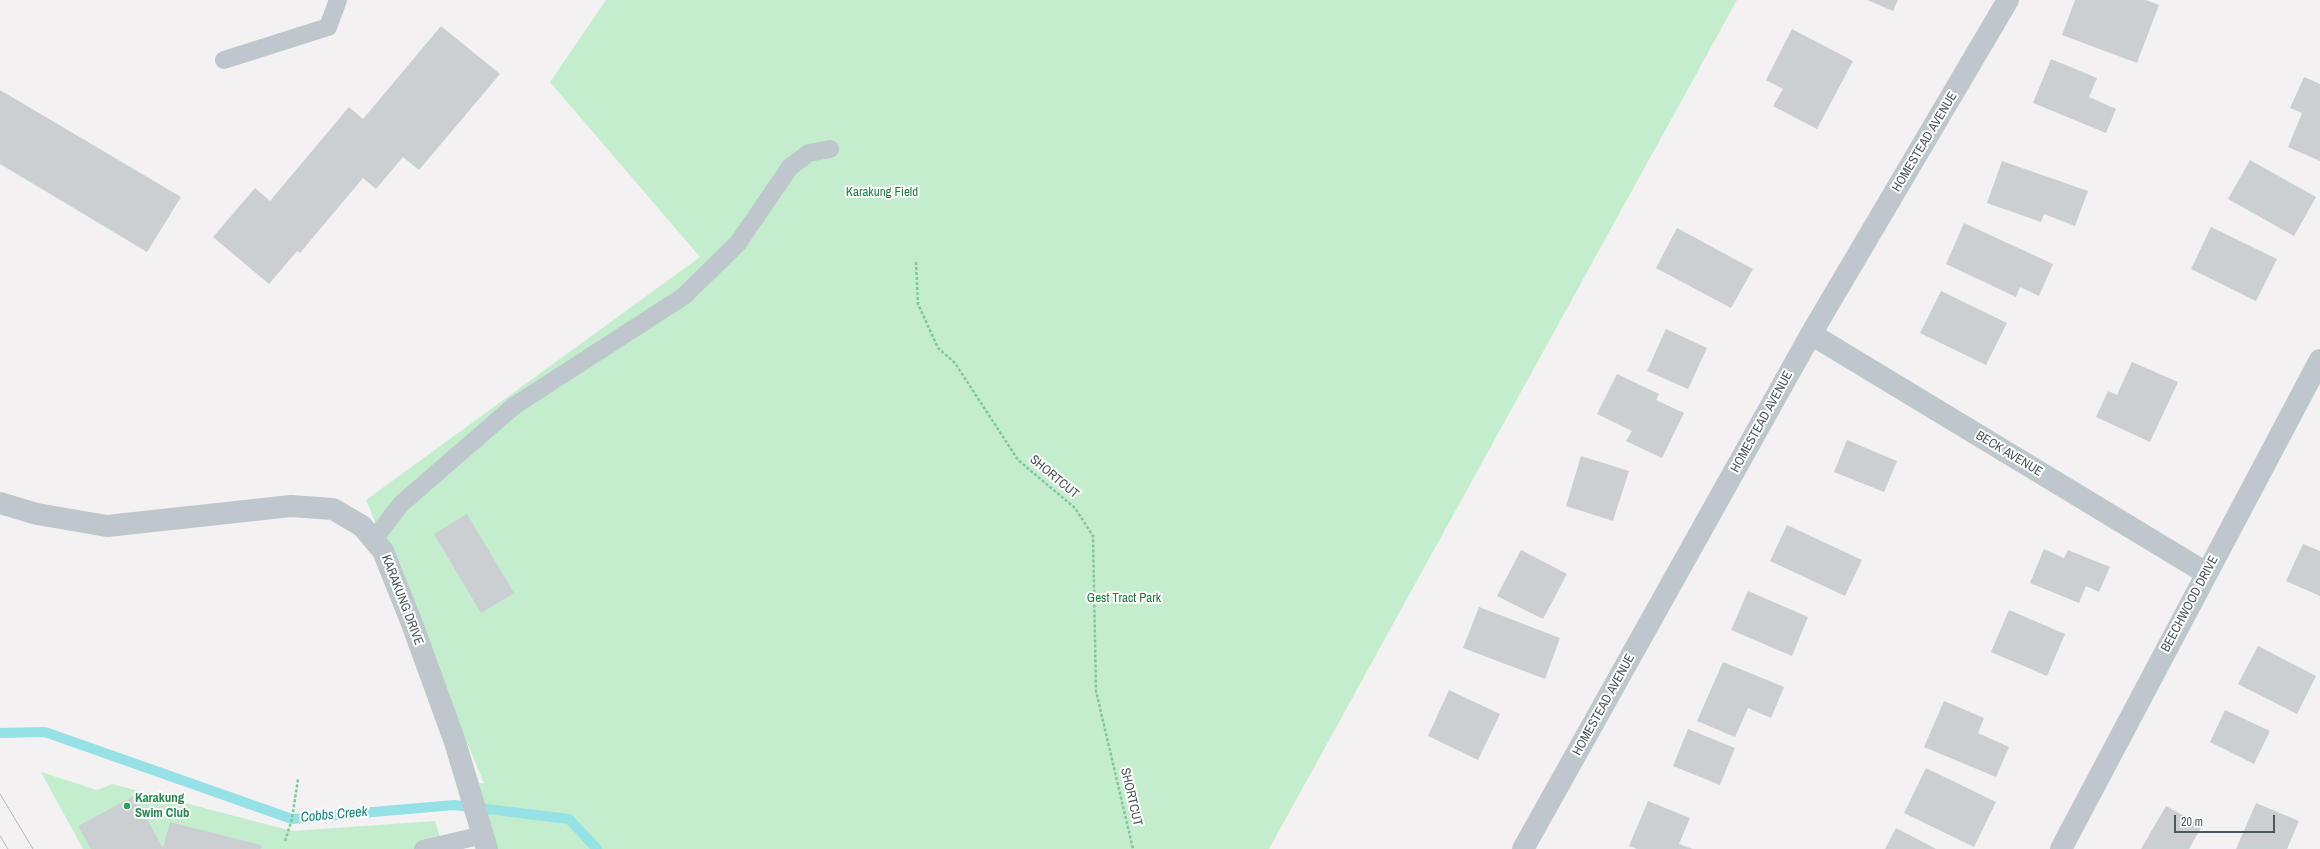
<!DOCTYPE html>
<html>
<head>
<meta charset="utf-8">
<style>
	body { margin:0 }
	#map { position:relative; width:2320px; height:849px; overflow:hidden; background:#f3f1f2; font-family:"Archivo Narrow",sans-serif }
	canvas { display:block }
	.scale { position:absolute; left:2174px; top:815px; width:101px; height:18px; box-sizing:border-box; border:2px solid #4a575d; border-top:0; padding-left:5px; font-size:12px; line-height:14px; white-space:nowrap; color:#4a575d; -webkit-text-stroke:3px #fff; paint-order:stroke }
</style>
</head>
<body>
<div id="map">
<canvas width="2320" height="849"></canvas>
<div class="scale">20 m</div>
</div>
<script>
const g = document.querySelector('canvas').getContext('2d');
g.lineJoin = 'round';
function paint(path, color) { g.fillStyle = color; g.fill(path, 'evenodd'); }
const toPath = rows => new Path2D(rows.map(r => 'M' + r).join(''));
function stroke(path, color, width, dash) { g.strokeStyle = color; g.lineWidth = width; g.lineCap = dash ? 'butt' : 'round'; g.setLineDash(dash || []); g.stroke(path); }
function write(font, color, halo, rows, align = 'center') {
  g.font = font + ' "Archivo Narrow",sans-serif'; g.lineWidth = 4; g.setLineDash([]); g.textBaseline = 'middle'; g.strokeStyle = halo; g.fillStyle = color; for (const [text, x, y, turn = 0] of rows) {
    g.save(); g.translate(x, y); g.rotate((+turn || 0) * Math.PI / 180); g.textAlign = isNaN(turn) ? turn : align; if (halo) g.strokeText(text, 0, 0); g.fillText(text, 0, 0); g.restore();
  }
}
paint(toPath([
	[606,0,1737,0,1269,849,498,849,468,785,484,783,366,500,700,257,550,82],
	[41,772,97,790,112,784,292,831,435,821,444,849,83,849]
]), '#c4edce');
stroke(toPath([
	[0,733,45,732,292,819,454,805,569,819,597,849]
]), '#95e1e6', 10);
paint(toPath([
	[1867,0,1898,0,1893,11],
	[2075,0,2146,0,2159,5,2137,63,2062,35],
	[441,26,500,74,419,170,403,157,376,189,363,178,300,253,297,251,269,284,213,237,255,188,270,201,349,107,363,119],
	[1792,29,1853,61,1817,129,1773,106,1783,89,1766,80],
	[2051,59,2097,78,2089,97,2116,109,2106,133,2033,103],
	[2304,77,2320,84,2320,161,2288,147,2302,113,2290,108],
	[0,90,181,197,147,252,0,164],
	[2250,160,2316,197,2294,236,2228,199],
	[2002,161,2088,191,2075,226,2044,214,2041,222,1987,203],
	[1964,223,2053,264,2039,296,2020,287,2016,297,1946,264],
	[2211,227,2277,259,2256,301,2191,269],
	[1677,228,1753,269,1731,308,1656,268],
	[1941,291,2007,323,1986,365,1920,333],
	[1666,329,1707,348,1688,389,1647,371],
	[2132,362,2178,382,2150,442,2096,417,2108,391,2117,395],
	[1617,374,1659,394,1656,400,1684,413,1662,458,1626,441,1632,431,1597,414],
	[1847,440,1897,461,1884,492,1834,472],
	[1581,456,1629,471,1613,521,1566,506],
	[467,514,514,593,481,613,434,534],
	[1787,525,1862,560,1845,596,1770,561],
	[2303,544,2320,551,2320,596,2286,581],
	[2044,549,2064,558,2068,550,2110,567,2099,592,2086,586,2079,603,2030,583],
	[1521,550,1567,574,1543,619,1497,596],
	[1748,591,1808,617,1792,656,1731,630],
	[1479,607,1560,638,1545,679,1463,648],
	[2009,610,2065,634,2047,676,1991,652],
	[2258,646,2316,676,2297,714,2238,684],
	[1723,662,1784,687,1771,718,1748,708,1735,737,1697,721],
	[1449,690,1500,714,1478,760,1428,736],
	[1944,701,1984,718,1978,733,2009,747,1996,777,1924,747],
	[2225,710,2270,731,2254,764,2210,742],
	[1688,729,1735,748,1720,785,1673,766],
	[1926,768,1996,802,1974,847,1904,813],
	[134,796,163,848,170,822,261,845,261,849,91,849,78,826],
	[1648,801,1690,818,1679,844,1693,849,1637,849,1629,846],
	[2256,803,2299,821,2287,849,2236,849],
	[2166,806,2202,826,2189,849,2141,849],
	[1896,828,1936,849,1885,849]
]), '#cccfd2');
stroke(toPath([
	[916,262,918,304,938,348,955,363,1018,460,1075,508,1093,536,1096,691,1133,849],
	[285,841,292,819,298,779]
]), '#7fc899', 2.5, [3, 2]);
stroke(toPath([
	[224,60,328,27,338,0],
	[374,539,401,504,514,406,684,296,738,243,790,167,809,153,830,149],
	[423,849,483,835]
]), '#bec7cc', 18);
stroke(toPath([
	[1811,334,2206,573],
	[1523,849,1811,334,2008,0],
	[2061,849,2320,360]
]), '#bec7cc', 22);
stroke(toPath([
	[0,503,37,514,107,526,291,506,333,509,362,526,383,551,411,621,455,742,487,849]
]), '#bec7cc', 22);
stroke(toPath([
	[0,794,33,849],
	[0,836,8,849]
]), '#b4b8bb', 1);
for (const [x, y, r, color] of [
	[127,806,4,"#2e9e5b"]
]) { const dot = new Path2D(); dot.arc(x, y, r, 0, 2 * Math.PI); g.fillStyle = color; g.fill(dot); stroke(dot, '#fff', 1.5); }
write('13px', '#4a575d', '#fff', [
	["HOMESTEAD AVENUE",1925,142,-59],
	["HOMESTEAD AVENUE",1762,422,-61],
	["BECK AVENUE",2009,454,31],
	["SHORTCUT",1054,477,40],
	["KARAKUNG DRIVE",402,600,69],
	["BEECHWOOD DRIVE",2190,604,-62],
	["HOMESTEAD AVENUE",1604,705,-61],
	["SHORTCUT",1131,797,77]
]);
write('13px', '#1f7a3f', '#fff', [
	["Karakung Field",882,193],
	["Gest Tract Park",1124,599]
]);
write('bold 13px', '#27864d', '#fff', [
	["Karakung",135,799],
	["Swim Club",135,814]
], 'left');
write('italic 14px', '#177f86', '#fff', [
	["Cobbs Creek",334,815,-5]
]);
</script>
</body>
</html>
